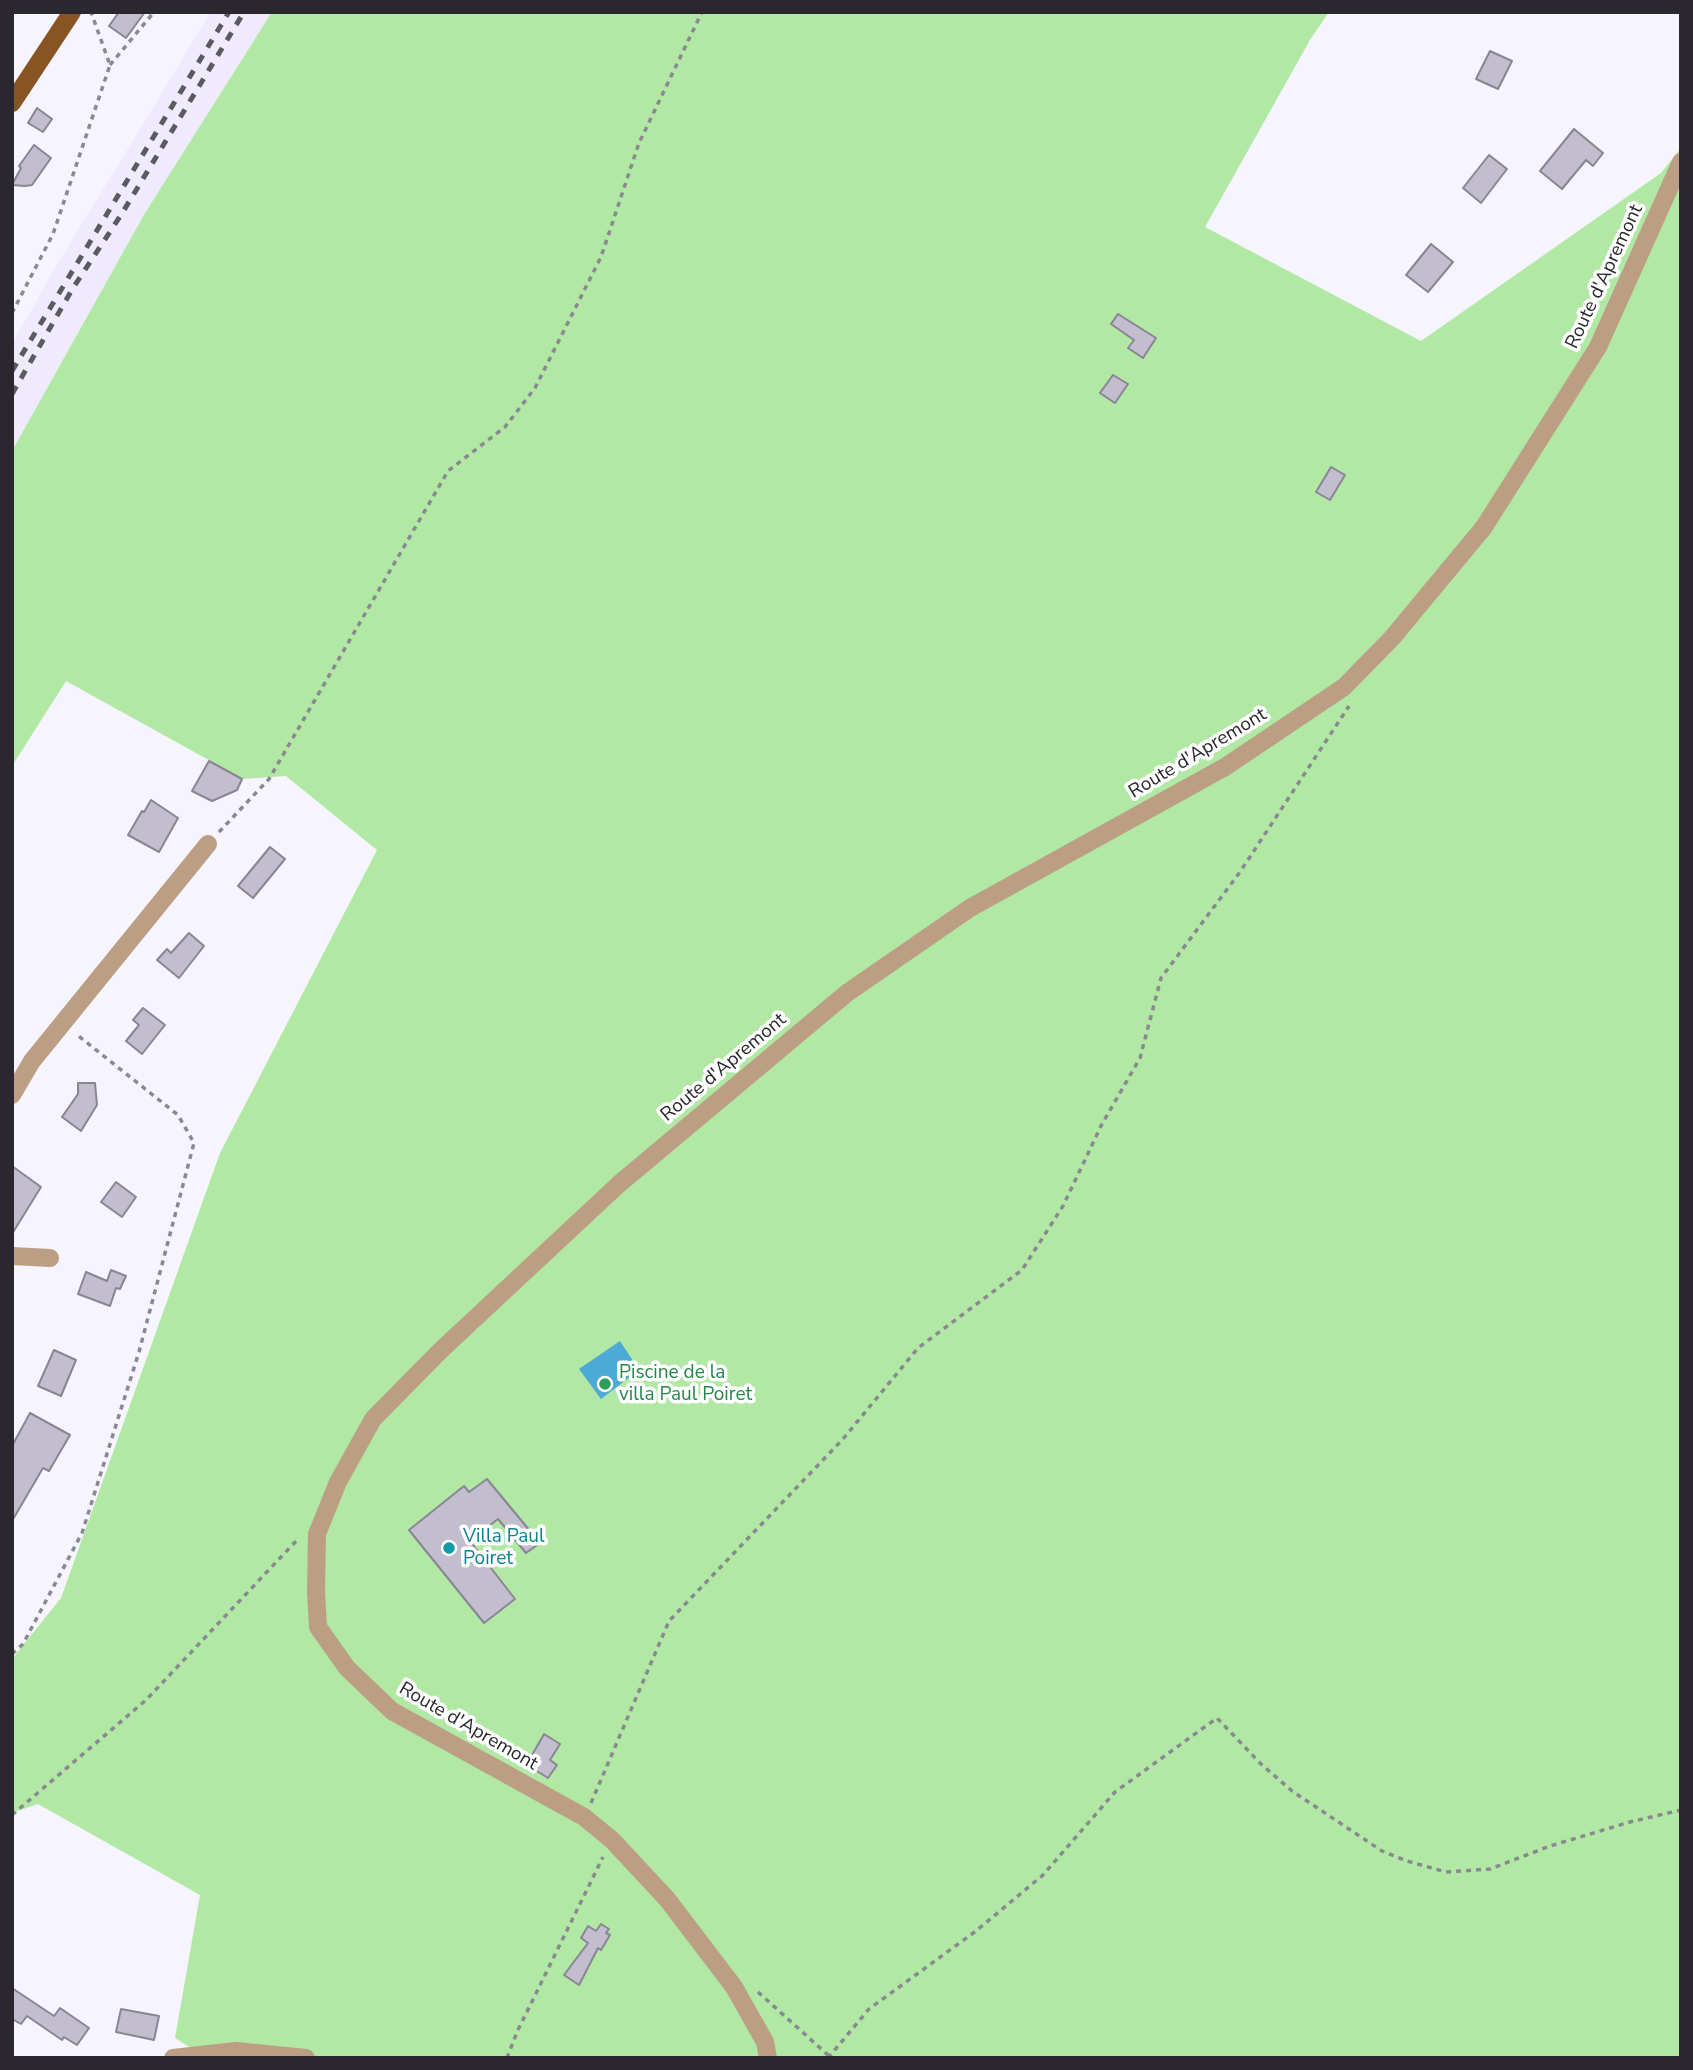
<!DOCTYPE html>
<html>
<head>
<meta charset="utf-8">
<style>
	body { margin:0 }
	#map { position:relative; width:1693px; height:2070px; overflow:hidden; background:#f6f4fe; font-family:"Nunito Sans",sans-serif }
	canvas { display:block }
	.frame { position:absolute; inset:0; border:14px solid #2a282e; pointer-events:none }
</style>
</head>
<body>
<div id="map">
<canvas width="1693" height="2070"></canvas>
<div class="frame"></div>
</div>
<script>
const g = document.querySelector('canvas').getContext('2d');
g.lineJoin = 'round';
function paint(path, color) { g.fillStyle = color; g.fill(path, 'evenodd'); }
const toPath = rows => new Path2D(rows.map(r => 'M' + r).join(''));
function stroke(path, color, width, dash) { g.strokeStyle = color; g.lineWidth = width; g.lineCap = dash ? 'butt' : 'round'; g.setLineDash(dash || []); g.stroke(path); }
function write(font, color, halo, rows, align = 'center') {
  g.font = font + ' "Nunito Sans",sans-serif'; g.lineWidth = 7; g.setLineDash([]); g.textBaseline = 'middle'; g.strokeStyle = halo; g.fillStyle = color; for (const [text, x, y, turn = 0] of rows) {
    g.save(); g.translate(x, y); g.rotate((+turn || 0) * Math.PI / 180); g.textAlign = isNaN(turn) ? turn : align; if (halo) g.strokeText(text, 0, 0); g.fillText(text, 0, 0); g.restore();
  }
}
paint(toPath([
	[211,12,272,12,145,213,12,451,12,344,54,270]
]), '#efeafe');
paint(toPath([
	[272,12,1329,12,1310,40,1205,227,1421,341,1661,173,1681,148,1681,2058,207,2058,175,2038,200,1895,38,1804,12,1813,12,1659,61,1598,220,1153,377,850,286,776,243,779,66,681,12,766,12,451,145,213]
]), '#b1e8a3');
paint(toPath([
	[620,1341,639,1370,601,1399,579,1369]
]), '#4daad7');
const building = toPath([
	[119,12,145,12,126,38,109,26,119,12],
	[1490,51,1512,61,1498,89,1476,79,1490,51],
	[37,108,52,119,43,132,28,123,37,108],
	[1574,129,1603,153,1593,166,1586,160,1562,189,1540,171,1574,129],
	[34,145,51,158,32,185,25,186,12,185,21,168,19,166,34,145],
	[1489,155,1507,169,1481,203,1463,188,1489,155],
	[1431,244,1453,262,1428,292,1406,275,1431,244],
	[1118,314,1156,338,1143,358,1128,348,1134,340,1111,324,1118,314],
	[1113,375,1128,384,1115,403,1100,393,1113,375],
	[1331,467,1345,475,1330,500,1316,492,1331,467],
	[209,761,242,779,237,790,212,801,192,791,209,761],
	[151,800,178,818,159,852,128,835,142,811,144,812,151,800],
	[270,847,285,859,253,898,238,886,270,847],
	[189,933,204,946,179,978,157,960,167,949,171,953,189,933],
	[143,1008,165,1025,142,1054,126,1041,139,1025,133,1020,143,1008],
	[78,1083,95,1083,97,1105,81,1131,62,1117,78,1094,78,1083],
	[12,1166,41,1187,12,1234,12,1166],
	[116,1182,136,1197,122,1217,101,1202,116,1182],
	[111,1270,126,1276,120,1289,116,1288,110,1306,78,1294,86,1272,107,1281,111,1270],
	[54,1350,76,1360,61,1396,38,1386,54,1350],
	[30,1413,70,1435,49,1471,43,1468,12,1521,12,1446,30,1413],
	[487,1479,540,1543,526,1553,498,1519,470,1541,515,1599,484,1623,409,1530,464,1486,469,1492,487,1479],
	[544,1734,560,1744,550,1760,557,1765,548,1778,532,1768,536,1760,531,1757,544,1734],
	[601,1924,609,1929,606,1933,610,1935,601,1950,598,1948,579,1985,564,1975,588,1943,581,1938,588,1926,596,1931,601,1924],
	[12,1988,54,2016,60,2008,89,2028,77,2045,64,2037,62,2040,27,2016,21,2024,12,2019,12,1988],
	[121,2009,159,2016,154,2040,116,2032,121,2009]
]);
paint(building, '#c2bece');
stroke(building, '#898595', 2);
stroke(toPath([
	[110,65,154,12],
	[12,313,53,234,110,65,91,12],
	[219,832,269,779,448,471,505,427,535,388,601,257,639,143,702,12],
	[12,1654,23,1644,82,1533,139,1352,194,1143,178,1115,76,1034],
	[591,1803,669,1621,843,1439,918,1348,1022,1270,1063,1206,1102,1124,1140,1058,1161,978,1240,872,1349,706],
	[12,1815,146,1700,298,1539],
	[758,1992,829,2056],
	[507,2058,517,2032,603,1857],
	[828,2058,869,2009,976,1931,1043,1875,1115,1792,1217,1718,1261,1764,1292,1791,1382,1851,1407,1861,1446,1872,1490,1869,1550,1846,1630,1822,1681,1810]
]), '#8a8890', 3.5, [5, 5]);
stroke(toPath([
	[12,1095,32,1061,208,844],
	[12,1256,50,1258],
	[173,2058,236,2051,306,2058],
	[768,2058,765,2042,734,1987,667,1899,612,1840,584,1817,392,1711,347,1668,318,1627,316,1592,317,1534,338,1482,373,1419,440,1351,619,1184,847,993,970,908,1225,767,1344,687,1392,638,1484,527,1598,347,1681,162]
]), '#bc9e85', 18);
stroke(toPath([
	[12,103,72,12]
]), '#885423', 18);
stroke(toPath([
	[12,371,229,12],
	[12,394,73,288,121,215,244,12]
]), '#5c5a61', 5, [9, 9]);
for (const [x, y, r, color] of [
	[605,1384,7,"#2e9e5b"],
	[449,1548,7,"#0f9aa8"]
]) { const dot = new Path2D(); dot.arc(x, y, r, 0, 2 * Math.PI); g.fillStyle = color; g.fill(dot); stroke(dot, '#fff', 2.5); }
write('19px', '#2a282e', '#fff', [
	["Route d'Apremont",1605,277,-65],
	["Route d'Apremont",1198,754,-31],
	["Route d'Apremont",724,1068,-40],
	["Route d'Apremont",468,1727,30]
]);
write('19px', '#27864d', '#fff', [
	["Piscine de la",619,1373],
	["villa Paul Poiret",619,1395]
], 'left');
write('19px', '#0d838f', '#fff', [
	["Villa Paul",463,1537],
	["Poiret",463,1559]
], 'left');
</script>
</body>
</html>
